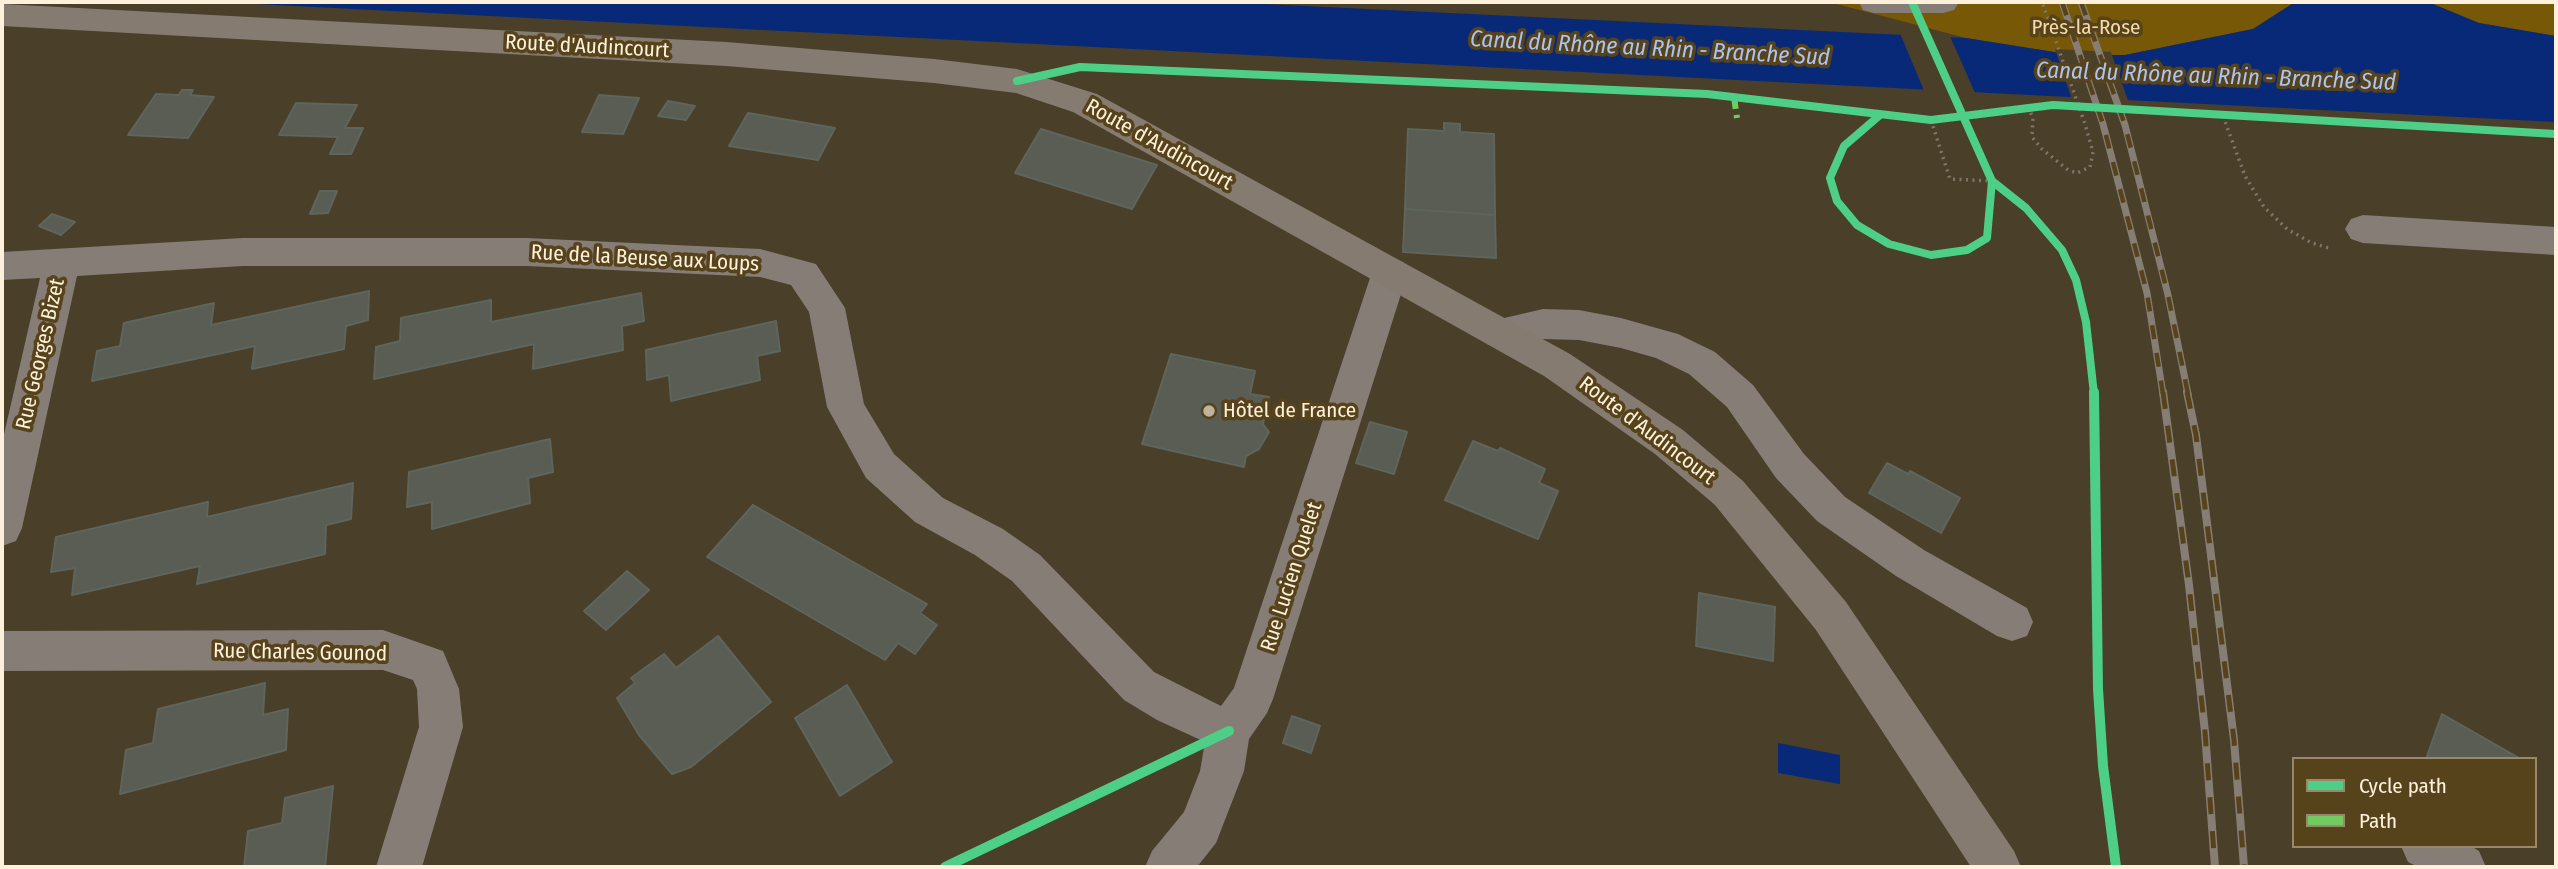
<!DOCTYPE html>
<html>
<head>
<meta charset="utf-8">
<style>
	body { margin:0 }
	#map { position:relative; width:2558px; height:869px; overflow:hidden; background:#4a3f29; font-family:"Fira Sans Condensed",sans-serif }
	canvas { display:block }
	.frame { position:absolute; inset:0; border:4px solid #fdf1db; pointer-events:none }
	.legend { position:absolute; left:2292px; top:757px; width:245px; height:91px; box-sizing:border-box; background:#57431b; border:2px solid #998968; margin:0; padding:9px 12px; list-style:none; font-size:21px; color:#fdf1db }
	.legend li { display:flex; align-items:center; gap:14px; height:35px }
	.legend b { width:35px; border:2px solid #998968 }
</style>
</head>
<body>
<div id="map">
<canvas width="2558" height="869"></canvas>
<div class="frame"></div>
<ul class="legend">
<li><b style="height:9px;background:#4dcf88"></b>Cycle path</li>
<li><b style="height:9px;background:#71cb61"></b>Path</li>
</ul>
</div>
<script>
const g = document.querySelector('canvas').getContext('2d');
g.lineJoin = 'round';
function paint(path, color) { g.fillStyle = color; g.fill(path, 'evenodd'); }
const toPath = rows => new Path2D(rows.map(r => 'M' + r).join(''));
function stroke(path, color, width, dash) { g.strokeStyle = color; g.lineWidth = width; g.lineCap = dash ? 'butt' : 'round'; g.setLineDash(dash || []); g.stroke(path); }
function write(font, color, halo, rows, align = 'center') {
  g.font = font + ' "Fira Sans Condensed",sans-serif'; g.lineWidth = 7; g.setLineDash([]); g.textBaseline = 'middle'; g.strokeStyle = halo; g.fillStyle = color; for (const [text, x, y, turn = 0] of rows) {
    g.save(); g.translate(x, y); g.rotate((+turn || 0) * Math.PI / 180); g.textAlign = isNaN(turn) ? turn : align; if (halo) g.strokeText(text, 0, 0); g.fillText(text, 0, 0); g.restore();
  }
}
paint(toPath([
	[1829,2,2295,2,2253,29,2125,55,2073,55,1966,38],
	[2428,2,2556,2,2556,36,2479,23]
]), '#775807');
paint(toPath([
	[217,2,1223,2,1966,38,2073,55,2125,55,2253,29,2295,2,2428,2,2479,23,2556,36,2556,122],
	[1778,743,1840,755,1840,784,1778,773]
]), '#082978');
paint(toPath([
	[1899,31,1949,34,1976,95,1925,93],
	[2055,49,2111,52,2129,103,2072,100]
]), '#4a3f29');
const building = toPath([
	[182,90,193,90,190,95,214,97,188,138,128,135,156,94,179,95,182,90],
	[599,95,639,98,623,134,582,132,599,95],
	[668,101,695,106,686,120,658,116,668,101],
	[296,103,357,105,345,128,363,128,351,154,330,154,338,137,279,135,296,103],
	[748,113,835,128,818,160,729,146,748,113],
	[1444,123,1460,124,1460,132,1494,134,1495,215,1405,209,1408,129,1444,131,1444,123],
	[1041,129,1157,165,1132,209,1015,173,1041,129],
	[320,191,337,191,328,213,310,214,320,191],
	[1405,209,1495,215,1496,258,1403,252,1405,209],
	[52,214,75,222,61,235,39,226,52,214],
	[369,291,368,320,346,326,344,349,252,369,255,346,92,381,97,351,120,346,124,323,214,303,211,325,369,291],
	[641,293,644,321,622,326,623,350,533,369,534,344,374,379,376,347,400,341,401,318,491,300,491,322,641,293],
	[776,321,780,351,757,356,760,380,671,401,669,375,647,380,646,350,776,321],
	[1171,354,1255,371,1250,394,1269,397,1263,424,1269,432,1259,449,1246,456,1244,467,1142,444,1171,354],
	[1370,422,1407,432,1394,474,1356,463,1370,422],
	[550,439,553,472,528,478,530,503,432,529,432,502,407,507,409,472,550,439],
	[1473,441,1498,451,1500,448,1545,469,1539,483,1558,491,1538,539,1445,500,1473,441],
	[1887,463,1908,474,1910,471,1960,498,1941,533,1869,493,1887,463],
	[353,483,351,519,326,525,325,554,197,584,200,566,72,595,75,568,51,572,56,537,208,502,207,517,353,483],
	[753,505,927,604,920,613,937,625,915,654,898,643,885,660,707,557,753,505],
	[627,571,649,590,606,630,584,611,627,571],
	[1699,593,1775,607,1773,661,1696,646,1699,593],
	[718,636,771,702,691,767,672,774,639,735,617,698,635,683,631,678,664,654,676,668,718,636],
	[265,683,263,715,288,709,286,750,120,794,126,750,153,743,158,709,265,683],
	[847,685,892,762,840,796,795,718,847,685],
	[2442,714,2519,758,2519,759,2426,759,2442,714],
	[1292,716,1320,726,1311,753,1283,743,1292,716],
	[333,786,325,867,244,867,248,831,282,823,285,798,333,786]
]);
paint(building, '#595d53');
stroke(building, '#5e655c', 2);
stroke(toPath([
	[2028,107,2033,118,2032,137,2042,149,2068,170,2077,173,2090,167,2093,152,2085,124,2042,2],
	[2223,116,2245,176,2264,207,2287,229,2312,243,2332,249],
	[1931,120,1950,179,1992,181]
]), '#7e766a', 3.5, [2, 4.5]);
paint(toPath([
	[1859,2,1959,2,1954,10,1943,13,1874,13,1863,10,1859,2],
	[2363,215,2556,227,2556,255,2363,243,2351,239,2345,229,2351,219,2363,215],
	[243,238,527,238,760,249,816,264,845,308,864,404,894,454,943,498,1003,529,1040,555,1154,672,1221,706,1234,688,1372,272,1377,262,1390,258,1403,262,1408,272,1273,699,1267,713,1249,739,1244,771,1216,843,1197,867,1145,867,1152,851,1184,812,1200,771,1205,742,1157,720,1124,700,1012,581,975,555,915,522,866,478,827,407,809,312,791,285,760,277,527,266,243,266,77,276,22,528,16,541,2,546,2,443,40,278,2,280,2,252,243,238],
	[1543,309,1579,310,1621,318,1678,334,1715,352,1753,385,1804,454,1845,497,1924,550,2027,608,2033,622,2027,636,2012,641,1997,636,1896,576,1817,521,1776,478,1727,407,1689,374,1656,358,1621,348,1579,340,1543,339,1500,348,1487,344,1482,333,1487,322,1543,309],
	[383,630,443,651,459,689,463,727,422,867,376,867,419,727,417,689,413,680,383,670,2,671,2,631,383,630],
	[2401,846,2471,846,2479,851,2486,867,2418,867,2408,862,2401,846]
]), '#867d76');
paint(toPath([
	[2,4,726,42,934,59,1017,69,1097,94,1570,354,1683,430,1743,481,1846,602,2014,851,2021,867,1971,867,1816,630,1715,505,1655,454,1544,376,1073,112,1016,93,934,83,726,66,2,26,2,4]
]), '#867b70');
const railFar1 = toPath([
	[2062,2,2103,124,2147,293,2163,394],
	[2081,2,2125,125,2168,295,2188,394]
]);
const rail = toPath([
	[2163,392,2189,585,2205,732,2215,867],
	[2187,392,2196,435,2234,740,2244,867]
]);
stroke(railFar1, '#867e74', 7);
stroke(rail, '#867e74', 8);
stroke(railFar1, '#57431b', 4.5, [14]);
stroke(rail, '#57431b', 5, [17]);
stroke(toPath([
	[1734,97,1737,118]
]), '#71cb61', 6, [12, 6]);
stroke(toPath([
	[1017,81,1080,67,1707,94,1931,120,2053,105,2556,134],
	[1880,115,1844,146,1830,178,1837,201,1857,225,1889,244,1931,255,1967,250,1987,238,1992,181,1912,2],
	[1992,181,2026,208,2062,250,2076,280,2086,322,2094,394]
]), '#4dcf88', 8);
stroke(toPath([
	[2094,392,2098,689,2103,766,2116,867],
	[945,867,1229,731]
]), '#4dcf88', 10);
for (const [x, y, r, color] of [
	[1209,411,7,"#beb39d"]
]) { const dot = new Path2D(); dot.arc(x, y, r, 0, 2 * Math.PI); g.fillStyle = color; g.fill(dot); stroke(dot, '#57431b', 2.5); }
write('21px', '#f7dba7', '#57431b', [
	["Près-la-Rose",2086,28]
]);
write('21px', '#fdf1db', '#57431b', [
	["Route d'Audincourt",587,47,3],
	["Route d'Audincourt",1159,145,29],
	["Rue de la Beuse aux Loups",645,259,3],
	["Rue Georges Bizet",41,354,-77],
	["Route d'Audincourt",1647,431,37],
	["Rue Lucien Quelet",1292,577,-72],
	["Rue Charles Gounod",300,653,1]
]);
write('21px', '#fdf1db', '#57431b', [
	["Hôtel de France",1223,411]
], 'left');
write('italic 23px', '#aac4f4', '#57431b', [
	["Canal du Rhône au Rhin - Branche Sud",1650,49,3],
	["Canal du Rhône au Rhin - Branche Sud",2216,77,2]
]);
</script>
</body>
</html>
